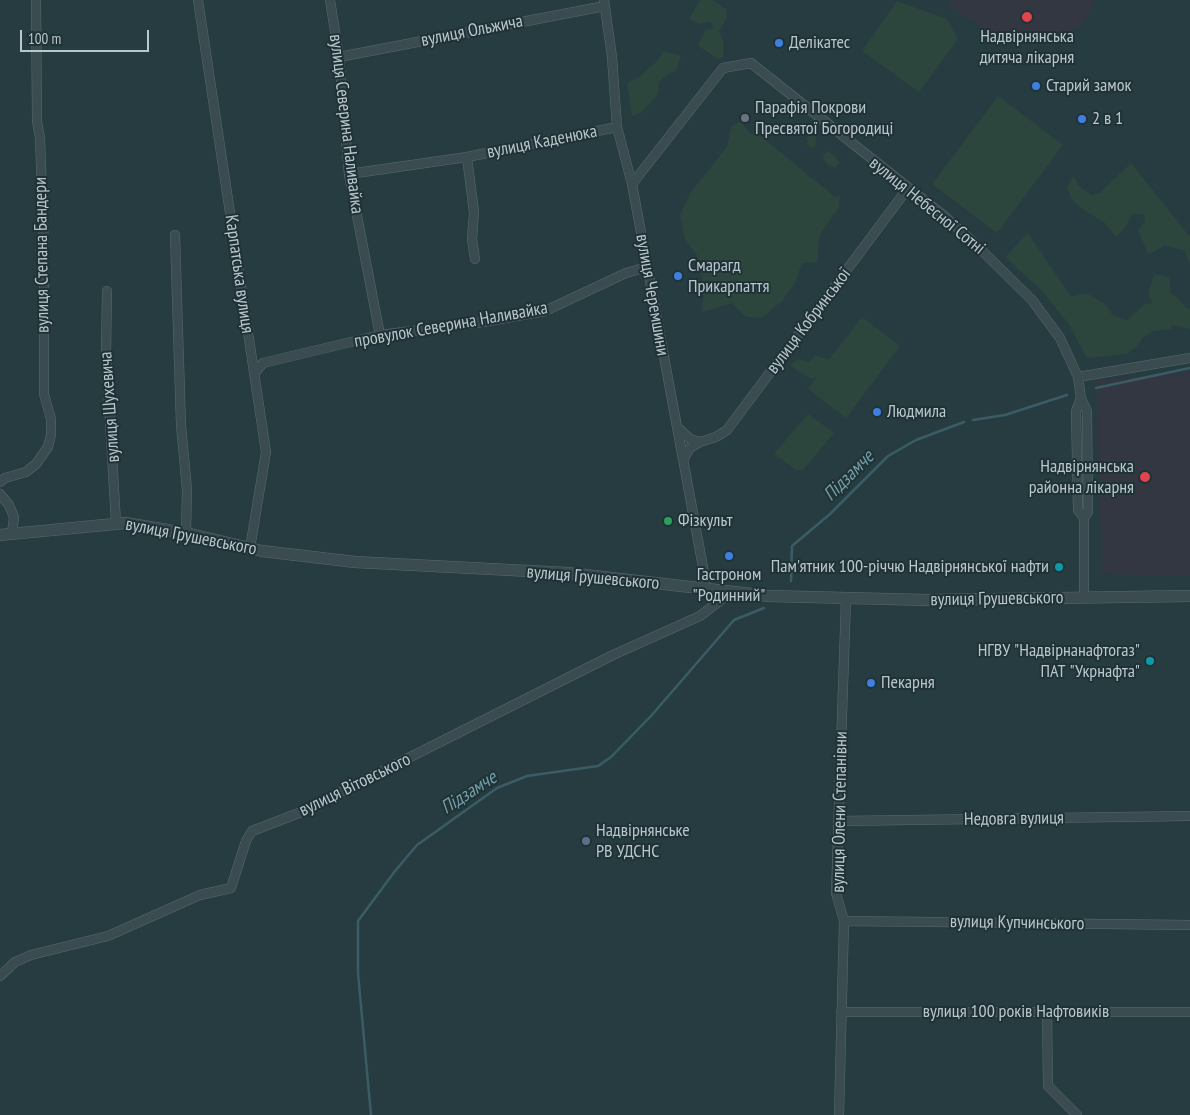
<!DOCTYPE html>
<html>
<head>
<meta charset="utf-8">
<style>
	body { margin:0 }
	#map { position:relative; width:1190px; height:1115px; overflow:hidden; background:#273c41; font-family:"PT Sans Narrow",sans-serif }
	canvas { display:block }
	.scale { position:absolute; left:20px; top:30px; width:129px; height:22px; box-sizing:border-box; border:2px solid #b8c7cb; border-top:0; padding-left:6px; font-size:15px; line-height:18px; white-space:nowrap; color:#b8c7cb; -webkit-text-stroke:4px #203236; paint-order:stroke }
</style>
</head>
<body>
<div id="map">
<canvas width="1190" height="1115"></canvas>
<div class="scale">100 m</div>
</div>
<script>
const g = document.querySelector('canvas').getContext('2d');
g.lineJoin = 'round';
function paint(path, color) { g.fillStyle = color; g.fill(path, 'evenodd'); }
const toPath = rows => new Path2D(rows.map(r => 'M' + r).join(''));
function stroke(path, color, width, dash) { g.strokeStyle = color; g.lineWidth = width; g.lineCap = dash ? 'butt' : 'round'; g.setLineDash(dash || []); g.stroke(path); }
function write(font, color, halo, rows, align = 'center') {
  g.font = font + ' "PT Sans Narrow",sans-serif'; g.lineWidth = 4; g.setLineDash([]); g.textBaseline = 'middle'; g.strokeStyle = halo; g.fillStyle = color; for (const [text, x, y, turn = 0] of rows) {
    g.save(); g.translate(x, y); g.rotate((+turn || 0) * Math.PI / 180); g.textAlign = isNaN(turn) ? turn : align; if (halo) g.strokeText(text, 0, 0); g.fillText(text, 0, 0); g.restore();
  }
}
paint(toPath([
	[950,0,1096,0,1085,22,1050,43,1010,40,982,29,960,12,948,8],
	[1190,372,1190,576,1102,574,1096,380]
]), '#333742');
paint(toPath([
	[700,0,713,0,726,9,727,17,719,31,723,40,723,57,719,59,698,46,706,30,713,28,710,21,700,24,689,19],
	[897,1,947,19,958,39,919,92,862,51],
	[663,51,681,56,676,71,670,73,659,82,658,94,642,112,632,116,627,83,638,78,647,70,658,60],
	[998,96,1063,145,997,233,932,184],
	[741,121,750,133,758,134,835,197,840,195,839,207,820,234,817,262,802,263,795,283,782,301,762,318,746,317,732,303,702,312,704,290,697,255,685,239,680,215,690,193,727,147,731,126],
	'795.5 131a5.5 5.5 0 1 1 11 0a5.5 5.5 0 1 1-11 0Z',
	[809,135,816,137,815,147,812,148,806,144,808,141,806,139],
	[829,151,838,160,839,163,835,168,827,164,823,158,824,154],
	[1131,163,1190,237,1190,264,1184,250,1164,246,1148,254,1138,230,1145,221,1144,214,1132,214,1124,229,1116,237,1105,223,1085,211,1072,200,1067,187,1074,176,1078,186,1092,195,1100,193],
	[1028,233,1071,297,1086,293,1106,305,1113,316,1127,320,1145,304,1153,303,1148,294,1154,274,1170,277,1170,292,1188,309,1190,307,1190,329,1172,325,1171,329,1154,331,1143,337,1137,346,1127,354,1087,358,1069,324,1041,290,1005,257],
	[862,317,900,346,846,418,808,389,817,376,811,379,790,366,798,359,809,362,815,355,829,360],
	[808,414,834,433,803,470,796,470,774,454]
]), '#2c463d');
stroke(toPath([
	[1096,388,1190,368],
	[973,420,1005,415,1067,395],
	[791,581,792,546,830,514,888,456,916,440,964,422],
	[371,1115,358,973,358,921,395,871,417,845,497,788,527,776,598,766,611,757,651,716,734,620,764,608]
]), '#3a5d65', 2.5);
const minor = toPath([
	[198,0,266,452,250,548],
	[330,0,339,57,349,174,380,335],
	[604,0,612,57,617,127,632,184,705,578,704,589],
	[339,57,605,6],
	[467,157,474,212,472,239,475,259],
	[349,174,467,157,617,127],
	[632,184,723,68,751,63,943,215,972,241,1032,300,1060,338,1078,377,1081,398,1087,411,1088,512,1084,518,1084,598],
	[175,235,181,425,187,490,186,533],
	[107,291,106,353,116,523],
	[254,374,263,363,380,335,483,322,545,311,626,273,647,267],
	[1078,377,1190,358],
	[1081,398,1076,411,1078,510,1084,518],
	[677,427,690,439,700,442,716,437,727,430,908,188],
	[683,460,690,448,700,442],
	[0,482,5,478,26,472,36,464,48,447,51,435,51,419,44,394,44,251,40,138,37,121,36,0],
	[0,494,9,505,14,517,12,533],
	[839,821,1190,816],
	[844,921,1190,925],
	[0,976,15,962,31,955,108,936,200,895,231,888,246,841,252,831,299,813,613,655,700,616,731,592],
	[841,1012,1190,1012],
	[1047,1012,1048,1086,1077,1115],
	[839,1115,844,921,836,893,846,599]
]);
const tertiary = toPath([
	[0,535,125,523,186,533,262,551,355,562,568,573,769,596,927,600,1190,596]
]);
stroke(minor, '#596a6e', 10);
stroke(tertiary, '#596a6e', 12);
stroke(minor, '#3b4c51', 9);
stroke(tertiary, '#3b4c51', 11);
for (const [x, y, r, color] of [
	[1027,17,6,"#e0444e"],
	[779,43,5,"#3f7fe0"],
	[1036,86,5,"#3f7fe0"],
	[745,118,5,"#6b7280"],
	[1082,119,5,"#3f7fe0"],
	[678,276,5,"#3f7fe0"],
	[877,412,5,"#3f7fe0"],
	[1145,477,6,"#e0444e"],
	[668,521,5,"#2e9e5b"],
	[729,556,5,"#3f7fe0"],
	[1059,567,5,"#0f9aa8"],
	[1150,661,5,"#0f9aa8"],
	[871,683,5,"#3f7fe0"],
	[586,841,5,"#5c6f8a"]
]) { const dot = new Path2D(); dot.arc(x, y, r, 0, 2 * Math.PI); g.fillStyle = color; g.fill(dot); stroke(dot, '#203236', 2); }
write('18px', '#b8c7cb', '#203236', [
	["вулиця Ольжича",472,31,-11],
	["вулиця Северина Наливайка",346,124,83],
	["вулиця Каденюка",542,142,-11],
	["вулиця Небесної Сотні",927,206,39],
	["вулиця Степана Бандери",42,255,-91],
	["Карпатська вулиця",239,274,82],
	["вулиця Черемшини",652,295,80],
	["вулиця Кобринської",809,321,-53],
	["провулок Северина Наливайка",451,325,-10],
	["вулиця Шухевича",110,407,-94],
	["вулиця Грушевського",191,537,11],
	["вулиця Грушевського",593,578,5],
	["вулиця Грушевського",997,599,-1],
	["вулиця Вітовського",355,785,-26],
	["вулиця Олени Степанівни",840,812,-89],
	["Недовга вулиця",1014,819,-1],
	["вулиця Купчинського",1017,923,1],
	["вулиця 100 років Нафтовиків",1016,1012]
]);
write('18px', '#b8c7cb', '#203236', [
	["Надвірнянська",1027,37,"center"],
	["дитяча лікарня",1027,58,"center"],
	["Делікатес",789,43],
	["Старий замок",1046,86],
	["Парафія Покрови",755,108],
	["Пресвятої Богородиці",755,129],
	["2 в 1",1092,119],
	["Смарагд",688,266],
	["Прикарпаття",688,287],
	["Людмила",887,412],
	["Надвірнянська",1134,467,"right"],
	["районна лікарня",1134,488,"right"],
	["Фізкульт",678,521],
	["Пам'ятник 100-річчю Надвірнянської нафти",1049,567,"right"],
	["Гастроном",729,575,"center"],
	["\"Родинний\"",729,596,"center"],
	["НГВУ \"Надвірнанафтогаз\"",1140,651,"right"],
	["ПАТ \"Укрнафта\"",1140,672,"right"],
	["Пекарня",881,683],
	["Надвірнянське",596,831],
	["РВ УДСНС",596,852]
], 'left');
write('italic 19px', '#729fa8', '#203236', [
	["Підзамче",849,476,-45],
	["Підзамче",469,793,-33]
]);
</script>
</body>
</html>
